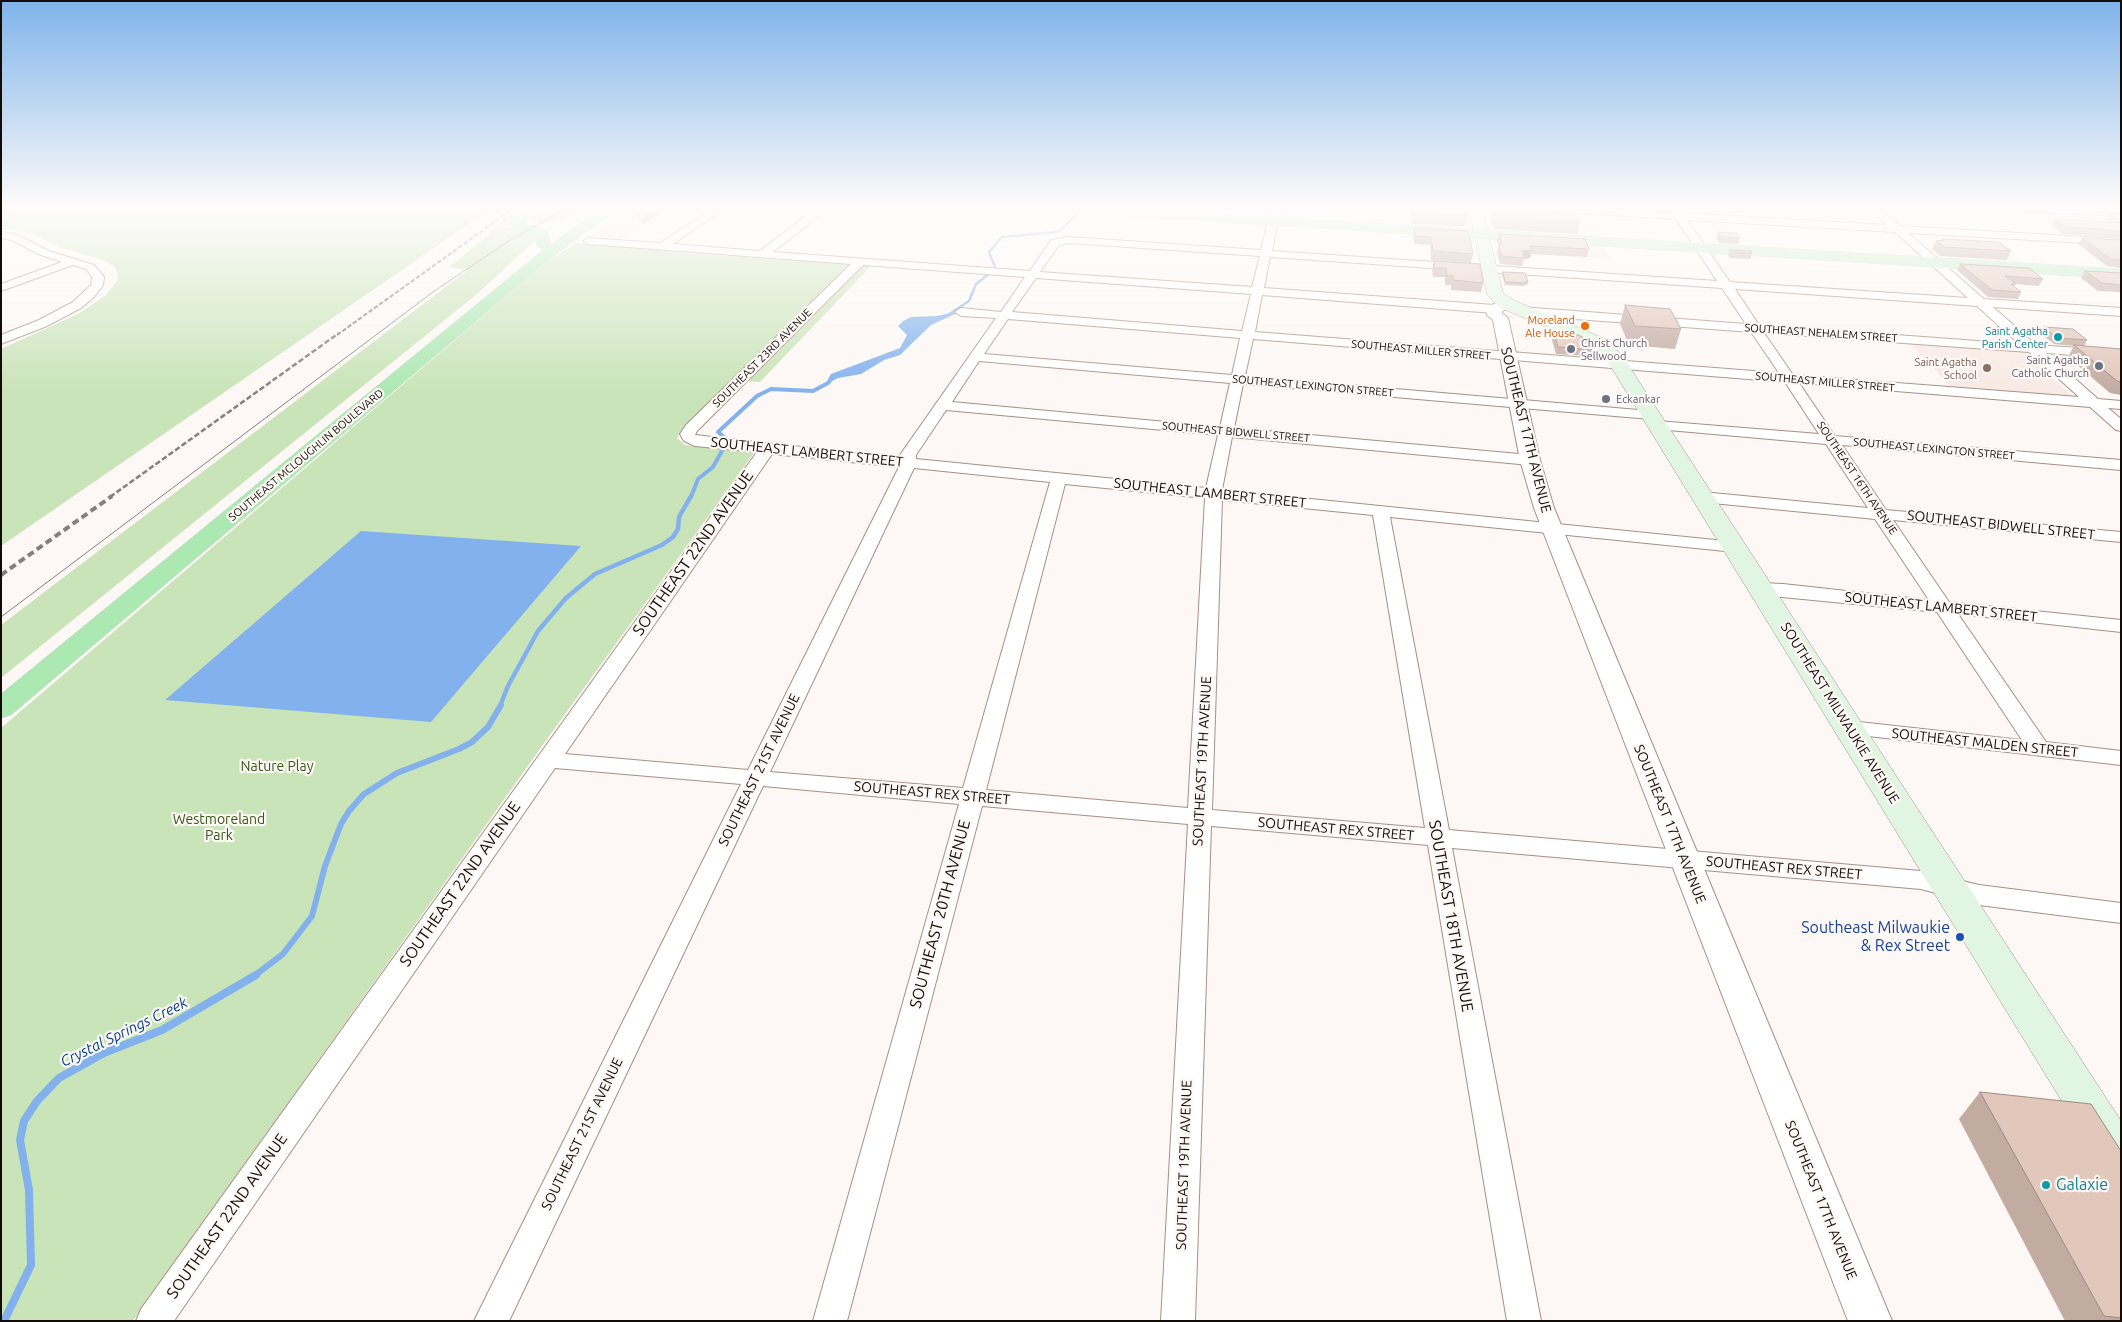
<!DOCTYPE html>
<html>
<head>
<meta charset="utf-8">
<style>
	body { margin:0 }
	#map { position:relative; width:2122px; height:1322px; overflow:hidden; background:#fdf8f5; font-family:Ubuntu,sans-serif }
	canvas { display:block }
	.frame { position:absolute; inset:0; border:2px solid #130b07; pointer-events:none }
</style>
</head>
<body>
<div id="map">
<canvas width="2122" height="1322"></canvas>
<div class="frame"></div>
</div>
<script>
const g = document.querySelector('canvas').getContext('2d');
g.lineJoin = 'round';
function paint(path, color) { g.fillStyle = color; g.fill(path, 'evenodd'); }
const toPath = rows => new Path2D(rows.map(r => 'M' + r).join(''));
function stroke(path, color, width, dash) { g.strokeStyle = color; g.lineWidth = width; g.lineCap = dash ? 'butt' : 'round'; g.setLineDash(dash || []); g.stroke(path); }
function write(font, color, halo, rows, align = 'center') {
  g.font = font + ' Ubuntu,sans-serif'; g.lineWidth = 4.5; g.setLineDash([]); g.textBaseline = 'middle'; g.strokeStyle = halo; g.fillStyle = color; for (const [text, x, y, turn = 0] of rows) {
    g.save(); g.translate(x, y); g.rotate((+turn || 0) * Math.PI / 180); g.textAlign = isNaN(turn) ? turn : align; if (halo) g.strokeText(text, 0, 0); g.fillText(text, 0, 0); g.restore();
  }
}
paint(toPath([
	[639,208,669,208,619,240,585,237,628,210],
	[1482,208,1527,208,1532,222,1551,223,1556,235,1493,231,1487,228],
	[2028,211,2073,213,2093,226,2046,223],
	[1494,239,1604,246,1610,259,1497,252],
	[1909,342,2022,350,2072,396,1950,386]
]), '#f8eae4');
paint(toPath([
	[1,208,492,208,1,546,1,349,78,314,105,296,115,284,118,278,117,272,114,266,103,260,58,247,34,234,1,229],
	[521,208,526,208,505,223,505,226,528,233,537,239,477,294,1,678,1,625,468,270,449,267,485,238,498,224],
	[547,208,582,208,565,218,555,222,544,223,531,221,531,218],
	[577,243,669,250,668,252,871,266,760,382,734,380,679,434,677,438,685,445,754,453,542,746,133,1321,1,1321,1,728,545,263]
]), '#c9e4b9');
paint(toPath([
	[951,313,957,313,931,325,900,355,884,360,861,374,838,378,828,383,828,379,831,374,900,348,907,335,898,326,903,321,911,317,937,316],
	[361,531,581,546,431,722,165,700]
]), '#83b1ed');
stroke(toPath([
	[948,315,969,301,976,284,994,270,995,267,989,252,1002,237,1056,232,1062,229,1078,212]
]), '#83b1ed', 2.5);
stroke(toPath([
	[691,497,698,479,713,467,728,440,718,432,757,396,771,389,813,391,828,383,832,378]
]), '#83b1ed', 4);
stroke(toPath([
	[500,706,508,686,538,631,566,598,595,574,662,545,673,537,678,529,679,517,691,496]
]), '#83b1ed', 4.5);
stroke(toPath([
	[254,976,283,954,312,916,325,866,341,824,349,811,364,794,397,773,459,749,472,742,488,727,501,705]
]), '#83b1ed', 6);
stroke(toPath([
	[4,1321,31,1265,29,1190,20,1140,24,1121,37,1101,59,1078,104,1053,162,1030,256,975]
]), '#83b1ed', 8);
const minor = toPath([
	[714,208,725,208,673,244,760,251,816,208,822,208,825,210,824,212,773,252,1030,271,1051,240,1068,237,1261,250,1271,208,1281,208,1272,251,1717,281,1676,219,1542,211,1537,208,1585,208,1672,213,1669,208,1679,208,1683,213,1887,225,1869,208,1879,208,1900,226,2121,239,2121,245,1908,233,1984,299,2121,308,2121,316,1993,307,2036,345,2121,351,2121,359,2046,353,2098,399,2121,401,2121,409,2108,408,2121,419,2121,431,2116,430,2090,407,1799,383,1835,436,2121,460,2121,470,1842,445,1886,510,2121,532,2121,542,1893,520,1949,602,2121,620,2121,632,1958,614,2046,742,2121,751,2121,765,1842,733,1839,728,1842,723,1850,721,2022,740,1937,612,1761,595,1754,593,1752,589,1754,585,1761,583,1783,584,1929,600,1875,519,1702,502,1696,500,1694,497,1696,494,1702,492,1868,508,1826,444,1657,429,1652,428,1650,425,1652,422,1657,421,1819,434,1785,382,1253,339,1245,376,1650,411,1655,412,1657,415,1655,418,1650,419,1243,384,1234,428,1530,455,1535,457,1538,460,1535,463,1530,465,1232,437,1222,490,1735,542,1741,543,1744,547,1741,551,1735,552,1390,517,1449,830,1921,871,1979,885,2121,903,2121,923,1979,905,1921,889,1452,848,1541,1321,1507,1321,1428,845,1211,826,1195,1321,1161,1321,1188,824,982,806,847,1321,813,1321,959,804,763,786,509,1321,474,1321,741,784,555,768,174,1321,136,1321,141,1309,757,452,695,446,684,441,680,434,686,425,851,264,588,244,583,241,588,238,660,243,714,208],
	[1687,220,1895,232,1968,298,1730,282,1687,220],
	[1068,243,1260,256,1252,287,1040,272,1059,245,1068,243],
	[1270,257,1722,288,1746,324,1521,307,1515,311,1521,315,1751,332,1779,373,1255,332,1262,295,1494,313,1500,309,1494,305,1264,288,1270,257],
	[863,265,1025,277,1001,312,961,308,955,312,961,316,996,318,900,455,901,458,695,435,697,431,863,265],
	[1036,278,1251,294,1242,331,1012,312,1036,278],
	[1735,289,1977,306,2019,344,1759,325,1735,289],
	[1008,319,1240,338,1232,375,984,354,1008,319],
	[1764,333,2029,352,2079,397,1793,375,1764,333],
	[979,361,1230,383,1220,427,952,402,979,361],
	[946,410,1218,435,1206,488,916,459,916,455,946,410],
	[772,454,899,467,748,770,565,754,772,454],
	[914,468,1050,482,963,788,770,772,914,468],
	[1065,484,1205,498,1188,808,986,790,1065,484],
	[1222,500,1373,515,1425,828,1212,810,1222,500],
	[2015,208,2071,208,2121,210,2121,216,2020,211,2015,208],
	[1,232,18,235,49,251,94,265,104,277,103,285,94,297,81,308,47,326,1,344,1,335,39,320,73,302,91,285,92,277,86,269,73,265,1,291,1,284,62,262,41,255,11,240,1,238,1,232]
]);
const tertiary = toPath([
	[1507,299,1512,301,1515,304,1512,307,1502,311,1502,313,1508,318,1540,460,1554,508,1892,1321,1848,1321,1534,508,1520,460,1493,320,1487,315,1486,309,1489,306,1507,299]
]);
const secondary = toPath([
	[1469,208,1482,208,1503,293,1513,300,1605,339,1621,354,2121,1121,2121,1179,2106,1173,1605,357,1593,347,1501,308,1487,295,1469,208]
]);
const primary = toPath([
	[683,208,873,208,866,212,832,214,689,212,684,211,683,208],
	[1056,208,1122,208,2121,269,2121,279,1063,212,1056,208]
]);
const trunk = toPath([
	[527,208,542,208,524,222,547,231,551,245,576,226,606,208,622,208,586,232,541,266,11,715,1,718,1,694,543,250,537,246,535,236,512,227,510,224,512,217,527,208]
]);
stroke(minor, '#a78f83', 2);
stroke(tertiary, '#a78f83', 2);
stroke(secondary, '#a78f83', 1);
stroke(primary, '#d5d3d2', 1);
stroke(trunk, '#d5d3d2', 1);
paint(minor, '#fff');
paint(tertiary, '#fff');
paint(secondary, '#e0f6e2');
paint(primary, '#c0eec5');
paint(trunk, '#abe8b2');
stroke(toPath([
	[1,617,433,292,507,242,567,208]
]), '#86807c', 1);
stroke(toPath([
	[337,335,514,208]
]), '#86807c', 2, [4.5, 2]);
stroke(toPath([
	[110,497,339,333]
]), '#86807c', 2.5, [5.5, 2.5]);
stroke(toPath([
	[1,575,112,496]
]), '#86807c', 4, [7, 4]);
paint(toPath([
	[642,208,643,224,638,218,637,212],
	[1411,208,1466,208,1468,215,1465,226,1412,224],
	[1488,208,1516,208,1516,210,1580,222,1577,234,1494,229],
	[2108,213,2121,214,2121,238,2063,234,2052,226,2055,219,2108,222,2104,220],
	[1414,228,1473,254,1471,263,1431,260,1430,245,1414,244,1413,236],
	[1718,232,1740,238,1738,244,1719,243,1716,238],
	[1499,234,1589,249,1587,257,1531,254,1530,258,1524,259,1522,266,1500,264,1497,253,1499,246,1497,241],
	[2082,238,2121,240,2121,268,2107,266,2078,244],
	[1943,239,2011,251,2007,260,1940,256,1932,249,1936,241,1943,240],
	[1730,250,1752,253,1750,259,1730,258,1728,256],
	[1434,261,1483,283,1481,292,1451,290,1451,285,1445,285,1445,277,1433,277,1432,270],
	[1960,264,2043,279,2039,286,2015,284,2014,287,2021,292,2018,299,1988,297,1957,270],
	[2085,271,2121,273,2121,292,2098,291,2081,278],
	[1503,272,1528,282,1527,285,1525,285,1524,286,1505,285,1502,275],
	[1625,305,1681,329,1675,349,1629,345,1620,324],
	[2044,327,2087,340,2084,346,2121,349,2121,395,2110,393,2068,357,2074,346,2054,344,2040,333],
	[1554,334,1592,350,1591,356,1556,354,1552,340],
	[1980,1092,2121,1151,2121,1321,2065,1321,1959,1119]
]), '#c2aba1');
paint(toPath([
	[658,208,668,208,643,224,642,218],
	[1532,250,1530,258,1524,259,1522,251]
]), '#9e8b83');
const building = toPath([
	[642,208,658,208,642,218,637,212,642,208],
	[1414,208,1466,208,1468,215,1414,213,1414,208],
	[1494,208,1516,208,1516,210,1576,213,1580,222,1497,217,1494,208],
	[2108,213,2121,214,2121,221,2108,213],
	[2055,219,2121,223,2121,231,2066,227,2055,219],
	[1414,228,1468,231,1473,254,1433,251,1431,237,1415,236,1414,228],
	[1718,232,1737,233,1740,238,1721,237,1718,232],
	[1499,234,1585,239,1589,249,1530,246,1532,250,1522,251,1524,258,1501,256,1499,245,1502,245,1499,234],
	[2082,238,2121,240,2121,260,2111,259,2082,238],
	[1943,239,1999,242,2011,251,1944,247,1936,241,1945,240,1943,239],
	[1730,250,1751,251,1752,253,1732,252,1730,250],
	[1434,261,1480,264,1483,283,1453,280,1453,276,1447,276,1446,268,1434,268,1434,261],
	[1960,264,2029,268,2043,279,2005,276,2016,284,2011,284,2021,292,1992,290,1960,264],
	[2085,271,2121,273,2121,285,2102,283,2085,271],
	[1503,272,1525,273,1528,282,1525,282,1525,283,1505,282,1503,272],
	[1625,305,1670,309,1681,329,1635,326,1625,305],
	[2044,327,2073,329,2087,340,2057,338,2044,327],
	[1554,334,1578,335,1589,340,1592,350,1558,347,1554,334],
	[2074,345,2121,349,2121,382,2117,381,2074,345],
	[1980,1092,2091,1104,2121,1151,2121,1318,2104,1316,1980,1092]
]);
paint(building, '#e2c7bb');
stroke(building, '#9e8b83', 1);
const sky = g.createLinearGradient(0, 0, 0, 393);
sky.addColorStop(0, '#7fb3ea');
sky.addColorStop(0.53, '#fefcfa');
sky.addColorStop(1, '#fefcfa00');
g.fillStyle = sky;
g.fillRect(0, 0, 2122, 393);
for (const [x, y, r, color] of [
	[1585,326,5,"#e8710a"],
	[2058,337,5,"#0f9aa8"],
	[1571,349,5,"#6b7280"],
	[2099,366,5,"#6b7280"],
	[1987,368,5,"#8d6e63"],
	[1606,399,5,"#6b7280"],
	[1960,937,5,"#1a4fb4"],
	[2046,1185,5,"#0f9aa8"]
]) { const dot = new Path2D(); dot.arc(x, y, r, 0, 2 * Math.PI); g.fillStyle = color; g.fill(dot); stroke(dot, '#fdf8f5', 2); }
write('11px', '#c56008', '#fdf8f5', [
	["Moreland",1575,320],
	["Ale House",1575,333]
], 'right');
write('11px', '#0d838f', '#fdf8f5', [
	["Saint Agatha",2048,331],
	["Parish Center",2048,344]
], 'right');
write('11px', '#130b07', '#fdf8f5', [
	["SOUTHEAST NEHALEM STREET",1821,333,4],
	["SOUTHEAST MILLER STREET",1421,350,5],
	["SOUTHEAST 23RD AVENUE",762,358,-45],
	["SOUTHEAST MILLER STREET",1825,382,5],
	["SOUTHEAST LEXINGTON STREET",1313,386,5],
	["SOUTHEAST BIDWELL STREET",1236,432,5],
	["SOUTHEAST LEXINGTON STREET",1934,449,5],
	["SOUTHEAST MCLOUGHLIN BOULEVARD",306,455,-40],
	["SOUTHEAST 16TH AVENUE",1857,478,56]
]);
write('11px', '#5b616d', '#fdf8f5', [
	["Christ Church",1581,343],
	["Sellwood",1581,356],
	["Saint Agatha",2089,360,"right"],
	["Catholic Church",2089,373,"right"],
	["Eckankar",1616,399]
], 'left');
write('11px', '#785e54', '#fdf8f5', [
	["Saint Agatha",1977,362],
	["School",1977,375]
], 'right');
write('14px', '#130b07', '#fdf8f5', [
	["SOUTHEAST 17TH AVENUE",1526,430,76],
	["SOUTHEAST LAMBERT STREET",807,452,6],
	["SOUTHEAST LAMBERT STREET",1210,493,6],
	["SOUTHEAST BIDWELL STREET",2001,525,6],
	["SOUTHEAST LAMBERT STREET",1941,607,6],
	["SOUTHEAST MILWAUKIE AVENUE",1840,713,58],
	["SOUTHEAST MALDEN STREET",1985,743,6],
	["SOUTHEAST 19TH AVENUE",1202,761,-87],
	["SOUTHEAST 21ST AVENUE",759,770,-64],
	["SOUTHEAST REX STREET",932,793,5],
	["SOUTHEAST 17TH AVENUE",1670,824,68],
	["SOUTHEAST REX STREET",1336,829,5],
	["SOUTHEAST REX STREET",1784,868,5],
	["SOUTHEAST 21ST AVENUE",582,1134,-64],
	["SOUTHEAST 19TH AVENUE",1184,1165,-88],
	["SOUTHEAST 17TH AVENUE",1821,1200,68]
]);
write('14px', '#345814', '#fdf8f5', [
	["Nature Play",277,766],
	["Westmoreland",219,819],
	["Park",219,835]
]);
write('italic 15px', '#004287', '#fdf8f5', [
	["Crystal Springs Creek",124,1032,-26]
]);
write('16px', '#130b07', '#fdf8f5', [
	["SOUTHEAST 22ND AVENUE",693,553,-55],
	["SOUTHEAST 22ND AVENUE",460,884,-55],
	["SOUTHEAST 20TH AVENUE",940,914,-75],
	["SOUTHEAST 18TH AVENUE",1451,916,80],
	["SOUTHEAST 22ND AVENUE",227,1216,-55]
]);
write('16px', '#164399', '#fdf8f5', [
	["Southeast Milwaukie",1950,928],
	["& Rex Street",1950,946]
], 'right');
write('16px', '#0d838f', '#fdf8f5', [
	["Galaxie",2056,1185]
], 'left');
</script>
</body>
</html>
